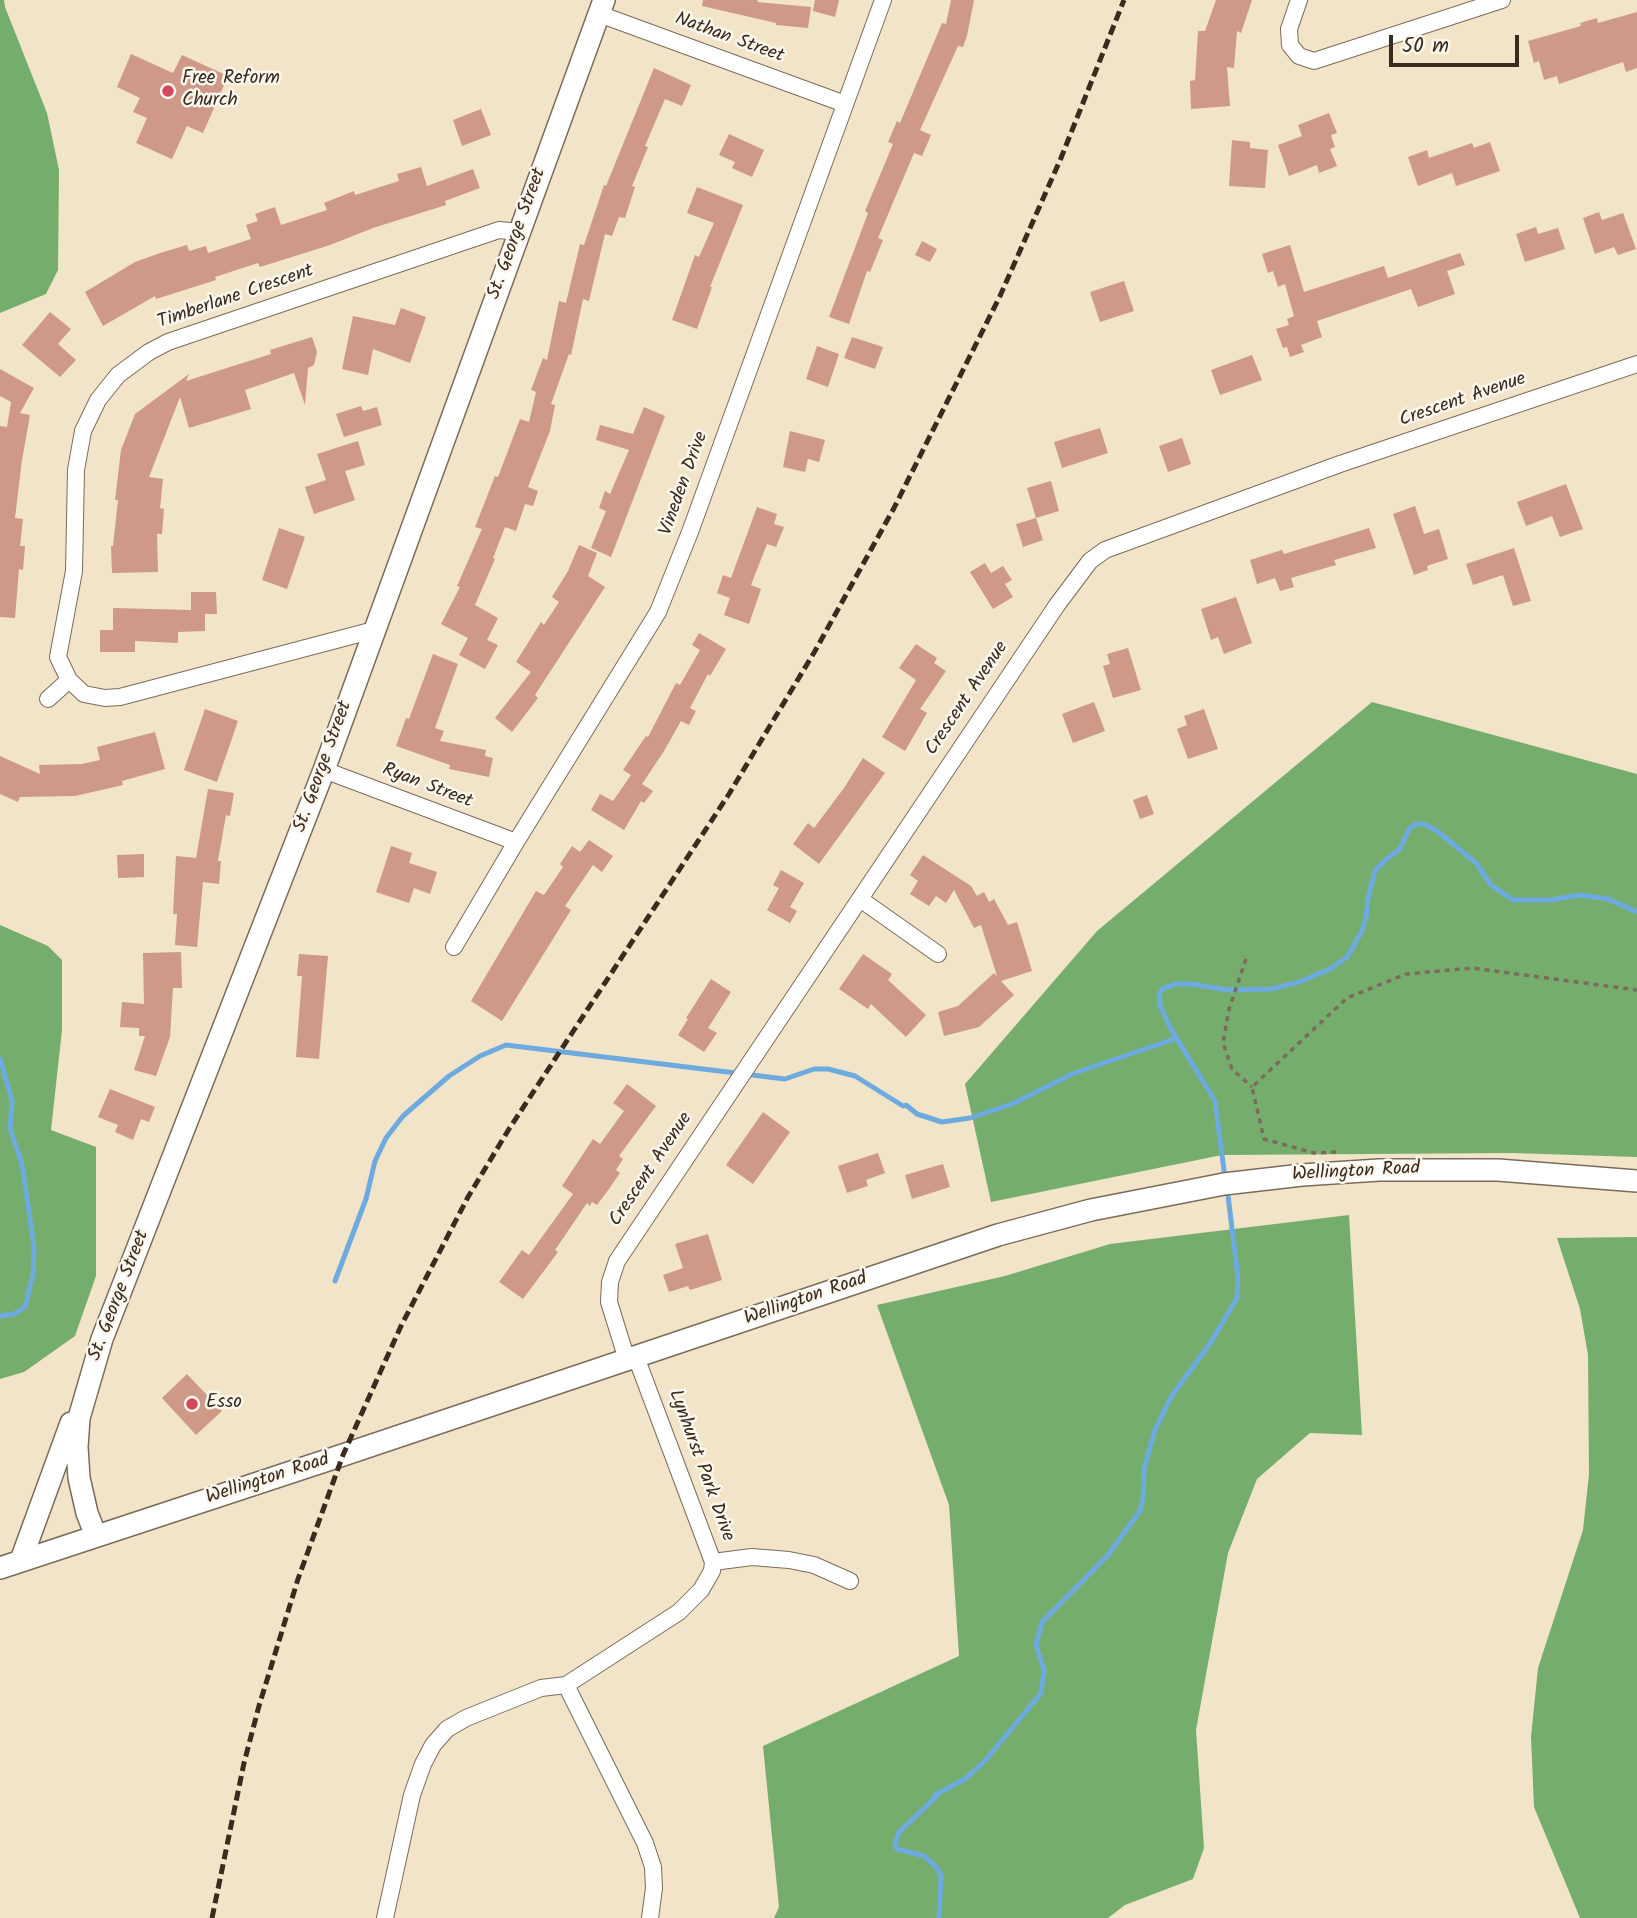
<!DOCTYPE html>
<html>
<head>
<meta charset="utf-8">
<style>
	body { margin:0 }
	#map { position:relative; width:1637px; height:1918px; overflow:hidden; background:#f2e4c8; font-family:Kalam,sans-serif }
	canvas { display:block }
	.scale { position:absolute; left:1389px; top:35px; width:130px; height:32px; box-sizing:border-box; border:4px solid #3b2a1e; border-top:0; padding-left:9px; font-size:21px; line-height:24px; white-space:nowrap; color:#3b2a1e; -webkit-text-stroke:5px #fbf7ec; paint-order:stroke }
</style>
</head>
<body>
<div id="map">
<canvas width="1637" height="1918"></canvas>
<div class="scale">50 m</div>
</div>
<script>
const g = document.querySelector('canvas').getContext('2d');
g.lineJoin = 'round';
function paint(path, color) { g.fillStyle = color; g.fill(path, 'evenodd'); }
const toPath = rows => new Path2D(rows.map(r => 'M' + r).join(''));
function stroke(path, color, width, dash) { g.strokeStyle = color; g.lineWidth = width; g.lineCap = dash ? 'butt' : 'round'; g.setLineDash(dash || []); g.stroke(path); }
function write(font, color, halo, rows, align = 'center') {
  g.font = font + ' Kalam,sans-serif'; g.lineWidth = 5; g.setLineDash([]); g.textBaseline = 'middle'; g.strokeStyle = halo; g.fillStyle = color; for (const [text, x, y, turn = 0] of rows) {
    g.save(); g.translate(x, y); g.rotate((+turn || 0) * Math.PI / 180); g.textAlign = isNaN(turn) ? turn : align; if (halo) g.strokeText(text, 0, 0); g.fillText(text, 0, 0); g.restore();
  }
}
paint(toPath([
	[0,0,4,0,5,7,47,113,59,170,58,270,46,294,0,313],
	[1372,702,1637,774,1637,1157,1512,1153,1222,1155,991,1202,965,1084,1097,931],
	[0,925,48,946,62,960,62,1030,51,1130,96,1147,96,1276,75,1336,24,1372,0,1379],
	[1349,1215,1362,1435,1310,1433,1257,1479,1228,1553,1196,1730,1204,1848,1193,1879,1125,1905,1108,1918,774,1918,779,1907,763,1746,959,1656,949,1505,877,1305,1005,1276,1110,1244],
	[1637,1237,1637,1918,1580,1918,1534,1807,1531,1737,1538,1668,1583,1530,1589,1474,1588,1355,1580,1309,1557,1238]
]), '#75ae6c');
stroke(toPath([
	[0,1059,12,1101,10,1129,22,1164,34,1247,33,1275,25,1307,14,1314,0,1316],
	[1225,1178,1215,1101,1171,1029,1160,1006,1159,995,1162,989,1175,984,1191,984,1228,990,1271,989,1299,982,1330,969,1347,957,1361,933,1366,918,1368,898,1375,871,1385,860,1400,849,1409,829,1416,824,1424,824,1437,831,1476,863,1491,885,1513,900,1551,900,1580,895,1608,899,1637,912],
	[335,1281,366,1199,375,1161,386,1138,403,1116,449,1076,480,1056,506,1045,785,1079,814,1069,828,1069,855,1076,903,1106,906,1105,917,1114,942,1122,970,1118,1012,1104,1072,1074,1177,1038],
	[939,1918,941,1875,935,1866,924,1856,897,1849,895,1844,899,1832,936,1797,935,1795,965,1779,984,1762,1041,1693,1044,1670,1036,1645,1042,1622,1108,1555,1140,1511,1143,1499,1144,1469,1155,1430,1171,1397,1211,1342,1237,1298,1238,1278,1227,1187]
]), '#6daadf', 5);
paint(toPath([
	[703,0,758,0,757,2,811,7,808,28,776,25,776,23,702,6],
	[815,0,839,0,835,17,813,11],
	[951,0,974,0,967,36,963,47,958,46,920,130,931,135,922,156,914,153,878,238,883,240,870,272,867,271,849,324,829,317,868,213,865,211,893,144,888,142,897,121,900,123,942,23,946,24],
	[1216,0,1252,0,1241,33,1237,31,1234,68,1227,67,1230,106,1191,109,1190,81,1195,80,1198,31,1205,31],
	[1637,12,1637,68,1626,72,1623,62,1559,84,1557,76,1544,80,1539,61,1534,63,1528,41,1581,26,1580,23,1597,18,1598,23],
	[131,54,173,73,182,55,228,76,203,133,187,126,172,159,136,143,147,118,133,112,140,98,117,87],
	[654,68,691,85,682,106,665,99,645,146,648,147,632,186,635,187,625,218,619,217,612,236,605,234,589,301,583,299,571,355,569,354,551,404,555,405,550,431,528,487,538,491,533,506,525,504,516,531,505,527,493,558,495,559,475,605,498,618,487,640,498,645,485,669,459,655,468,638,441,624,460,587,457,586,482,529,475,527,495,476,498,477,520,419,529,422,536,392,531,390,543,358,547,360,559,301,566,303,580,244,584,245,604,185,606,186],
	[481,109,491,135,462,146,453,120],
	[1329,113,1337,133,1331,135,1335,147,1330,149,1337,166,1319,173,1317,165,1289,176,1278,145,1302,136,1298,125],
	[729,134,764,150,752,177,732,168,735,162,719,155],
	[1232,140,1250,142,1250,148,1268,150,1265,188,1229,186],
	[1490,142,1500,171,1456,186,1452,173,1418,186,1408,157,1427,150,1429,158,1472,143,1474,148],
	[421,167,427,186,473,169,480,188,445,201,446,205,373,228,330,245,260,267,258,263,215,277,216,280,156,299,155,296,103,326,85,292,135,262,160,253,187,245,189,251,206,246,208,253,251,239,246,225,258,221,255,214,275,207,281,225,327,210,324,203,354,191,355,195,399,181,397,174],
	[697,187,743,205,710,287,712,287,697,329,672,320,695,255,699,257,714,223,687,213],
	[1599,212,1602,220,1623,213,1636,249,1618,255,1614,247,1595,254,1583,218],
	[1536,227,1538,234,1558,228,1565,249,1525,262,1516,234],
	[922,241,937,249,930,262,915,255],
	[1290,245,1304,292,1384,266,1388,278,1460,253,1465,265,1447,271,1455,294,1418,307,1411,289,1317,321,1322,337,1301,345,1304,352,1290,357,1287,347,1283,348,1276,329,1289,325,1287,319,1294,316,1285,284,1278,287,1273,271,1268,273,1262,254],
	[1124,281,1134,311,1100,322,1090,292],
	[401,308,426,317,410,363,373,349,368,375,342,369,353,316,395,325],
	[50,312,71,329,58,344,76,360,60,377,22,345],
	[312,337,317,352,314,365,308,368,305,405,294,373,245,390,251,409,189,428,180,397,149,477,163,479,160,508,164,509,162,534,157,534,158,572,112,573,111,546,113,546,118,500,115,500,121,450,135,414,189,374,186,381,271,354,270,350],
	[852,337,883,347,875,369,844,358],
	[817,346,839,354,828,387,806,379],
	[1252,355,1262,380,1220,395,1211,370],
	[0,369,34,388,20,413,30,415,22,460,15,518,23,519,20,546,25,546,23,570,19,569,15,618,0,617,0,426,7,427,11,402,0,396],
	[361,406,363,411,377,407,382,425,344,437,336,414],
	[644,407,665,416,611,557,591,548,606,511,599,508,605,491,610,494,629,450,596,440,600,425,633,434],
	[1100,428,1108,453,1062,468,1054,442],
	[790,431,825,440,819,462,808,459,805,472,783,467],
	[1182,438,1191,464,1168,472,1159,446],
	[358,441,365,465,345,471,355,500,314,514,305,487,326,480,317,454],
	[1051,481,1059,511,1036,518,1043,540,1023,547,1016,524,1036,518,1027,488],
	[1566,484,1583,529,1560,537,1552,516,1526,526,1517,502],
	[1415,506,1424,534,1439,529,1448,559,1427,566,1428,570,1414,575,1393,514],
	[757,507,777,514,774,524,784,527,776,547,767,544,751,585,761,589,749,624,724,615,730,598,717,593,723,575,731,578],
	[279,528,305,537,287,589,262,580],
	[1369,528,1376,548,1334,560,1336,565,1291,578,1294,587,1280,591,1275,578,1257,584,1250,560,1282,550,1284,554],
	[579,545,597,553,588,576,605,587,535,695,538,698,512,732,495,718,531,672,516,662,541,622,544,625,559,602,552,597,568,571],
	[1514,548,1531,601,1513,606,1503,575,1473,585,1466,564],
	[985,563,991,573,1003,566,1012,580,1005,584,1013,597,993,609,970,572],
	[191,592,216,592,217,614,205,614,205,631,178,632,178,643,135,641,135,652,100,652,100,630,113,630,113,608,191,610],
	[1236,597,1252,643,1224,654,1218,637,1211,640,1201,609],
	[699,633,726,649,710,676,708,674,690,708,696,711,689,725,681,721,664,751,642,784,653,791,644,803,641,801,624,830,591,810,600,794,613,801,631,775,623,770,646,736,648,737,676,683,680,685,700,650,692,645],
	[916,644,937,658,934,663,946,671,920,709,927,713,905,751,882,737,916,680,899,668],
	[1128,648,1141,690,1113,698,1103,666,1110,664,1107,654],
	[433,654,458,664,435,728,444,731,440,741,486,750,485,756,493,758,489,777,449,769,450,765,396,746,406,718,409,719],
	[1094,702,1105,731,1073,743,1062,714],
	[205,709,238,721,217,782,184,770],
	[1204,709,1218,749,1188,759,1177,729,1187,725,1184,716],
	[155,732,165,769,122,781,123,785,75,796,20,797,18,802,0,794,0,756,40,774,39,765,82,764,100,760,97,747],
	[863,758,885,773,819,864,793,844,808,823,814,828,844,788],
	[208,789,234,793,230,816,226,815,218,861,221,861,219,884,203,882,197,947,175,945,177,914,173,914,176,856,196,858],
	[1147,795,1154,814,1140,819,1133,800],
	[589,840,613,856,602,872,593,865,565,906,571,910,502,1021,471,1001,536,891,544,895,563,867,560,864,572,846,580,852],
	[391,846,412,853,409,863,437,872,430,894,414,888,409,903,376,892],
	[144,854,144,877,118,878,117,855],
	[923,855,971,886,977,896,984,892,989,902,994,899,1008,925,1017,922,1032,971,1001,981,1014,995,979,1027,944,1036,938,1012,958,1006,994,973,997,976,981,925,974,928,954,890,946,903,936,896,929,906,910,894,918,881,910,875],
	[781,870,804,883,790,907,797,911,790,923,767,910,779,888,773,885],
	[181,952,182,988,173,988,170,1037,156,1076,134,1070,145,1036,139,1036,139,1028,120,1027,122,1002,144,1004,143,953],
	[299,954,328,956,319,1059,296,1057,302,976,297,976],
	[863,954,892,974,888,980,926,1015,906,1037,871,1004,868,1009,839,989],
	[711,979,731,992,708,1028,717,1033,704,1052,678,1035,688,1019,686,1018],
	[627,1084,656,1106,619,1156,623,1159,616,1170,620,1173,609,1189,597,1205,592,1202,590,1206,587,1203,555,1250,558,1252,523,1299,499,1282,522,1250,529,1255,573,1194,562,1186,593,1139,600,1144,624,1111,613,1103],
	[110,1089,155,1107,149,1122,141,1119,133,1140,115,1132,118,1125,98,1117],
	[763,1112,790,1132,753,1184,726,1165],
	[878,1153,885,1173,866,1180,868,1186,847,1193,838,1166],
	[943,1164,950,1187,912,1199,905,1175],
	[708,1234,722,1280,690,1290,688,1286,669,1292,663,1275,683,1268,675,1244],
	[187,1374,222,1411,196,1435,162,1398]
]), '#ce9986');
const street = toPath([
	[1299,0,1289,29,1290,45,1299,56,1314,61,1502,0],
	[599,14,845,104],
	[374,630,120,697,105,698,84,694,69,680,58,657,74,571,76,470,83,431,98,400,118,375,149,352,168,342,499,230,519,232],
	[48,699,69,680],
	[324,770,516,842],
	[860,899,938,954],
	[454,947,516,842,658,612,690,532,883,0],
	[627,1360,609,1302,610,1282,617,1261,1057,605,1090,561,1105,550,1340,464,1637,364],
	[713,1562,752,1557,789,1560,814,1565,850,1581],
	[566,1685,679,1612,701,1590,712,1571,713,1562,636,1357],
	[385,1918,412,1795,423,1764,433,1745,447,1729,466,1718,541,1688,566,1685,645,1843,653,1867,654,1888,650,1918]
]);
const secondary = toPath([
	[96,1536,87,1513,79,1478,77,1447,79,1418,102,1339,324,770,604,0],
	[21,1560,71,1423],
	[0,1568,343,1455,998,1235,1091,1210,1224,1184,1302,1175,1379,1170,1498,1170,1637,1181]
]);
stroke(street, '#7b6b5a', 18);
stroke(secondary, '#7b6b5a', 24);
stroke(toPath([
	[1246,959,1229,1009,1223,1043,1232,1069,1252,1087],
	[1336,1152,1314,1153,1264,1139,1252,1087,1347,998,1406,974,1472,968,1637,990]
]), '#7b6b5a', 3.5, [5, 5]);
stroke(street, '#fff', 16);
stroke(secondary, '#fff', 21);
stroke(toPath([
	[212,1918,244,1763,259,1706,298,1579,343,1455,401,1326,468,1197,509,1129,729,794,815,651,894,508,1000,296,1061,158,1124,0]
]), '#3b2a1e', 5, [10, 5]);
for (const [x, y, r, color] of [
	[168,91,7,"#d1495b"],
	[192,1404,7,"#d1495b"]
]) { const dot = new Path2D(); dot.arc(x, y, r, 0, 2 * Math.PI); g.fillStyle = color; g.fill(dot); stroke(dot, '#fbf7ec', 2.5); }
write('19px', '#3b2a1e', '#fbf7ec', [
	["Nathan Street",729,39,20],
	["St. George Street",518,234,-70],
	["Timberlane Crescent",236,298,-19],
	["Crescent Avenue",1463,401,-19],
	["Vineden Drive",685,484,-70],
	["Crescent Avenue",968,699,-56],
	["St. George Street",324,767,-70],
	["Ryan Street",427,787,21],
	["Crescent Avenue",652,1170,-56],
	["Wellington Road",1356,1173,-3],
	["St. George Street",120,1296,-69],
	["Wellington Road",806,1300,-19],
	["Lynhurst Park Drive",700,1466,70],
	["Wellington Road",268,1480,-18]
]);
write('19px', '#3b2a1e', '#fbf7ec', [
	["Free Reform",182,80],
	["Church",182,102],
	["Esso",206,1404]
], 'left');
</script>
</body>
</html>
